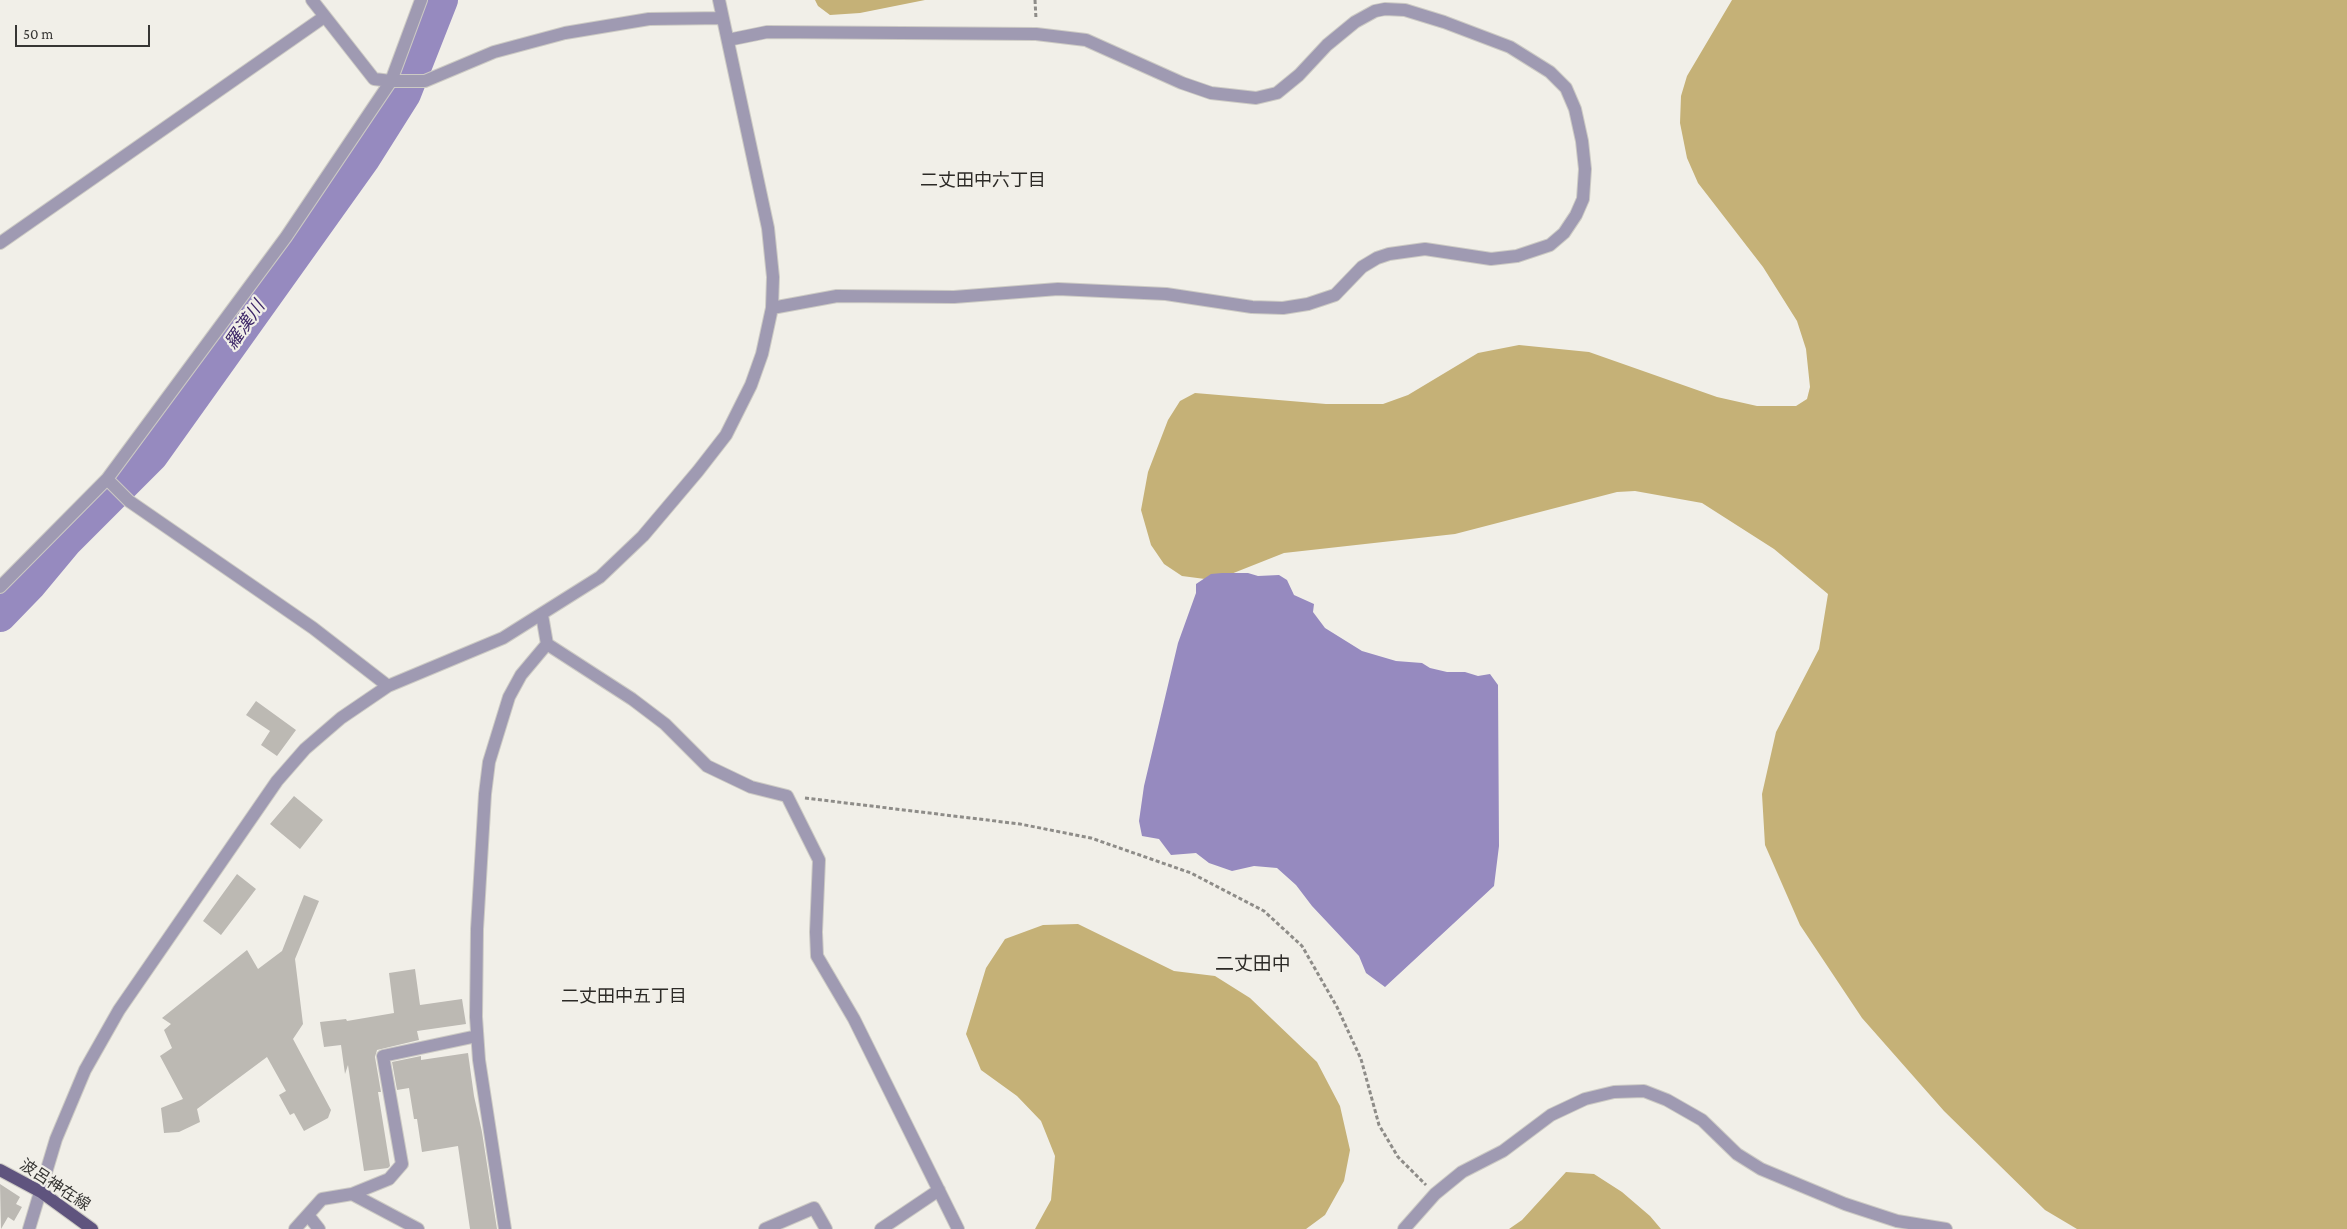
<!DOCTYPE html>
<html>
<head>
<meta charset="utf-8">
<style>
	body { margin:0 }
	#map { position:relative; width:2347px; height:1229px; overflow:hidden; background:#f1efe8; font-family:"Crimson Pro",serif }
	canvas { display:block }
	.scale { position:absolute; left:15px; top:25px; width:135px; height:22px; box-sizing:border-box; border:2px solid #373634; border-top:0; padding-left:6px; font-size:15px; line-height:18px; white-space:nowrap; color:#373634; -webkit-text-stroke:4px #f1efe8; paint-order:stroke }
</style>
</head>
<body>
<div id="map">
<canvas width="2347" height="1229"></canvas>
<div class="scale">50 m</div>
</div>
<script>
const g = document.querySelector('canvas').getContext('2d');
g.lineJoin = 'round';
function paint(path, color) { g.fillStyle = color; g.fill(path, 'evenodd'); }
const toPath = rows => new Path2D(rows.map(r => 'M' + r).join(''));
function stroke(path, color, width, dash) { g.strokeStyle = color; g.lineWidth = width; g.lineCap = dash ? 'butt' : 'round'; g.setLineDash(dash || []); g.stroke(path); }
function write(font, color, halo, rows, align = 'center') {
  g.font = font + ' "Crimson Pro","Noto Sans JP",serif'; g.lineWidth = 4.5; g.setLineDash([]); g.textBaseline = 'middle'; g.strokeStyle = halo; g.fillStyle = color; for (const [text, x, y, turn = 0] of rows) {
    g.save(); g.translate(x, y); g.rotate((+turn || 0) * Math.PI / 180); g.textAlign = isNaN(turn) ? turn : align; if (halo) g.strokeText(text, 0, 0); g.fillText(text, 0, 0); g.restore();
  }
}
paint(toPath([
	[815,0,925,0,860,13,830,15,818,6],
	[1732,0,2347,0,2347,1229,2077,1229,2045,1210,1944,1111,1862,1018,1800,925,1765,845,1762,794,1776,732,1819,649,1828,594,1774,549,1702,503,1635,491,1617,492,1455,534,1284,553,1231,574,1205,579,1182,576,1164,564,1151,545,1141,510,1148,472,1168,420,1180,401,1195,393,1326,404,1383,404,1408,395,1478,353,1519,345,1589,352,1717,397,1757,406,1796,406,1807,399,1810,387,1806,349,1797,321,1763,267,1698,183,1687,158,1680,123,1681,96,1687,76],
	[1078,924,1174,971,1215,976,1250,998,1317,1062,1340,1106,1350,1150,1344,1181,1325,1215,1306,1229,1035,1229,1051,1200,1055,1156,1041,1121,1017,1096,981,1070,966,1034,986,968,1005,939,1043,925],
	[1566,1172,1594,1174,1622,1192,1650,1216,1661,1229,1509,1229,1522,1220]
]), '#c5b177');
paint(toPath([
	[1222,573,1248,573,1258,576,1279,575,1287,580,1294,595,1314,604,1313,612,1325,628,1362,651,1396,661,1422,663,1430,668,1447,672,1465,672,1478,676,1490,674,1498,685,1499,846,1494,886,1385,987,1366,973,1359,956,1312,906,1296,885,1277,868,1254,866,1232,871,1209,863,1196,853,1171,855,1159,839,1142,836,1139,821,1144,786,1178,643,1196,593,1196,584,1211,574]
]), '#968abf');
stroke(toPath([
	[0,616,31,584,66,542,152,456,364,159,405,94,442,0]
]), '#968abf', 32);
paint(toPath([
	[256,701,296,730,277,756,261,745,270,731,246,715],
	[294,796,323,820,300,849,270,824],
	[237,874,256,889,221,935,203,921],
	[304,895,319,901,295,959,303,1024,293,1039,331,1110,328,1118,304,1131,294,1113,290,1115,279,1095,286,1091,267,1057,197,1109,200,1122,179,1132,164,1133,161,1108,183,1099,160,1056,172,1048,164,1030,171,1024,162,1018,247,950,258,969,282,951],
	[415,969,420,1005,462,999,466,1024,417,1031,419,1040,377,1050,375,1057,381,1092,378,1092,390,1166,388,1168,364,1171,348,1065,345,1074,341,1045,324,1047,320,1022,346,1019,347,1021,394,1013,389,973],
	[468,1053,474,1096,482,1132,497,1229,470,1229,458,1146,422,1152,417,1119,414,1119,409,1088,397,1090,392,1062,421,1056,421,1060],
	[0,1184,20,1197,16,1204,22,1207,14,1221,8,1217,1,1229]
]), '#bcb9b3');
const minor = toPath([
	[312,0,374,79,391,81,425,81,494,52,565,33,649,19,723,18],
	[728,40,767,32,1036,34,1086,40,1182,83,1211,93,1256,98,1277,93,1299,75,1327,45,1355,22,1375,11,1385,9,1405,10,1444,22,1510,47,1550,72,1566,88,1575,109,1582,141,1585,169,1583,199,1576,215,1564,233,1550,245,1517,256,1491,259,1425,249,1389,254,1377,258,1362,267,1335,295,1308,304,1283,308,1252,307,1166,294,1058,289,954,297,837,296,772,308],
	[0,243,324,17],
	[107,479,129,501,313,628,388,686],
	[0,587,107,479,286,237,391,81,421,0],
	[542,615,547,644,632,699,665,724,707,766,751,787,787,796,819,860,816,932,817,956,854,1019,958,1229],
	[352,1194,389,1179,402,1164,383,1056,477,1036],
	[308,1215,319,1229],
	[29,1229,56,1139,85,1070,119,1010,277,781,305,749,341,718,388,686,503,638,600,577,643,536,698,471,726,435,751,385,762,354,772,308,773,277,768,228,719,0],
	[295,1229,322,1199,352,1194,418,1229],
	[505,1229,479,1060,476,1017,477,929,485,794,489,762,509,697,521,675,547,644],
	[765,1229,814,1208,826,1229],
	[881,1229,939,1190],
	[1404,1229,1435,1194,1462,1172,1503,1151,1551,1115,1585,1099,1614,1092,1644,1091,1667,1100,1702,1120,1737,1154,1761,1169,1845,1204,1897,1221,1946,1229]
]);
const major = toPath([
	[0,1170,41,1192,92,1229]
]);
stroke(minor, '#cccac4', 14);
stroke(major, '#cccac4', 14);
stroke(toPath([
	[1035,0,1036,19],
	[805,798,1020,824,1091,838,1191,873,1264,911,1302,946,1337,1007,1361,1059,1379,1125,1398,1157,1426,1185]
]), '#8e8c88', 3, [4, 2.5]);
stroke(minor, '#9f9ab2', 12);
stroke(major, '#5f547e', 12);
write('16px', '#373634', '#f1efe8', [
	["波呂神在線",55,1185,33]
]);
write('18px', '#2c2a26', '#f1efe8', [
	["二丈田中六丁目",983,180],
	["二丈田中五丁目",624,996]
]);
write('italic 18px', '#3c2667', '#f1efe8', [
	["羅漢川",245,325,-55]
]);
write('19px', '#2c2a26', '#f1efe8', [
	["二丈田中",1253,964]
]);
</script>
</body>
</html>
